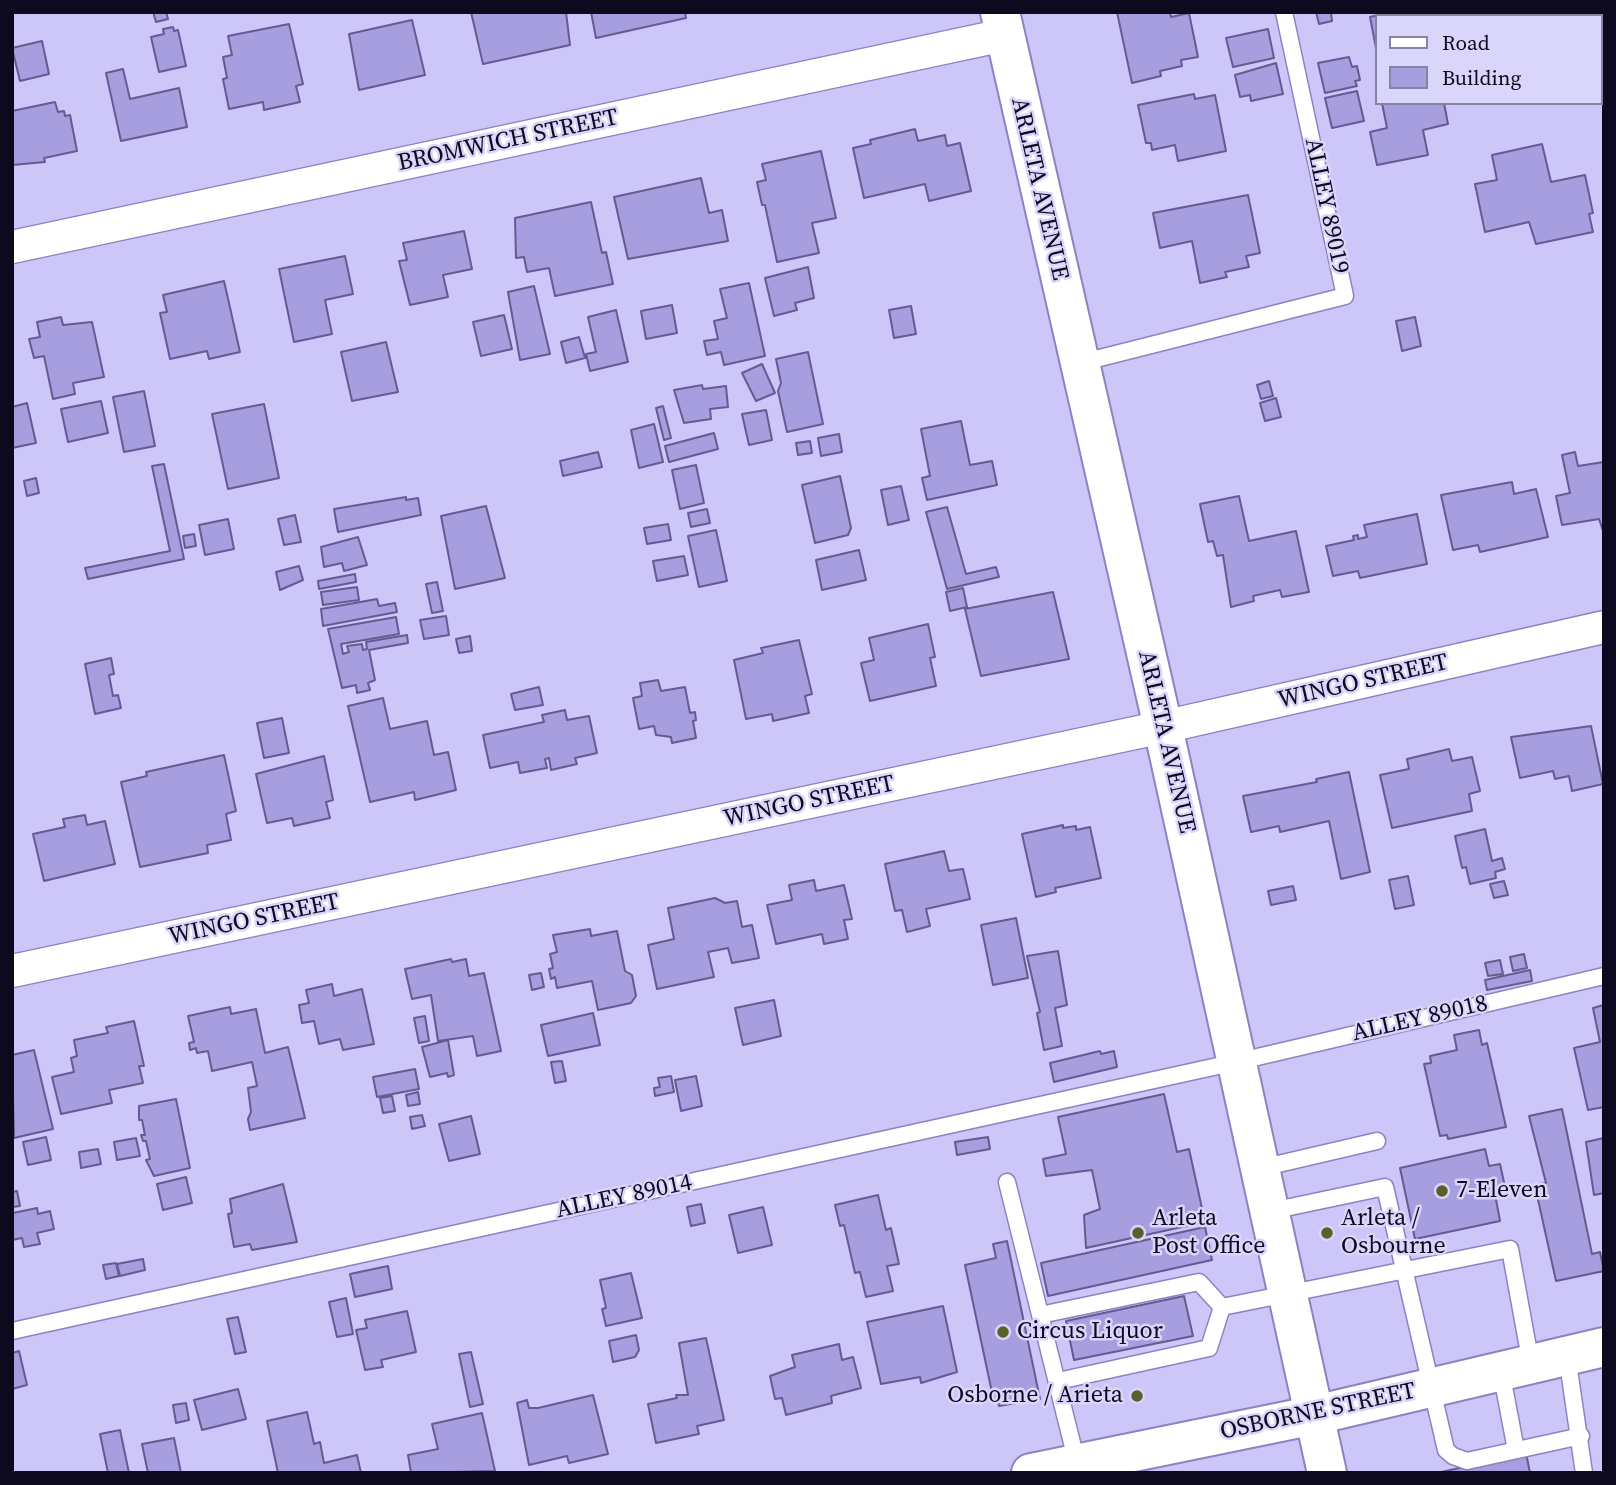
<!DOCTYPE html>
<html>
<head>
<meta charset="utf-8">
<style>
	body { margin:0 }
	#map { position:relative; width:1616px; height:1485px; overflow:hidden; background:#ccc6f9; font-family:"Source Serif 4",serif }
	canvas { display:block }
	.frame { position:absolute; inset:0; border:14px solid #0d091e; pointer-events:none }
	.legend { position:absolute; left:1375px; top:14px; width:228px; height:91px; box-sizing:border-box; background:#d9d5fb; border:2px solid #8783a3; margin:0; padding:9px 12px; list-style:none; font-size:21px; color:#0d091e }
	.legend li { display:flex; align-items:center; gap:14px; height:35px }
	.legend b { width:35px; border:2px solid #8783a3 }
</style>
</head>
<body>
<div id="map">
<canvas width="1616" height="1485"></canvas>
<div class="frame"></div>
<ul class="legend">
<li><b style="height:9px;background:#fff"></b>Road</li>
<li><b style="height:19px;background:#a79edf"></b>Building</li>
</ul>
</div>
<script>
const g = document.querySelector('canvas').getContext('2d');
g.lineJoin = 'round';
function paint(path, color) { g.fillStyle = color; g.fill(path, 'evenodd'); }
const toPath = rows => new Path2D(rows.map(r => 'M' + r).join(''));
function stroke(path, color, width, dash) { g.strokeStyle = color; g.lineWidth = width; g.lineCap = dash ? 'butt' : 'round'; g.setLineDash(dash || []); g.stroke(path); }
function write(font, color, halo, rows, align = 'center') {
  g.font = font + ' "Source Serif 4",serif'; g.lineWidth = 5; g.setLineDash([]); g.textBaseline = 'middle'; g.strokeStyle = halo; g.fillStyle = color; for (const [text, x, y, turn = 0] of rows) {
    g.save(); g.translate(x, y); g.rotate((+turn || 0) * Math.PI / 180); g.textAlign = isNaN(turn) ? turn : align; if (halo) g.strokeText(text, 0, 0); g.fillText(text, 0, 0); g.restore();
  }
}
const building = toPath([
	[153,12,166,12,168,19,156,22,153,12],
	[471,12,566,12,570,45,483,64,471,12],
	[591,12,685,12,686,18,596,38,591,12],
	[1117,12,1170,12,1171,17,1189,13,1198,57,1181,60,1182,66,1160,71,1161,76,1132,83,1117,12],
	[1316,12,1331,12,1332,21,1319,24,1316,12],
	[1390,12,1452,12,1453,16,1376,16,1376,48,1370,17,1390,12],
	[412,20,425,75,359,90,349,34,412,20],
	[289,24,303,84,296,86,300,102,264,110,263,102,229,109,223,79,227,78,223,57,232,55,228,36,289,24],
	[173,27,174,31,178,30,186,66,159,72,151,37,164,34,163,29,173,27],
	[1268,29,1274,58,1233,67,1226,38,1268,29],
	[42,41,49,74,20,81,12,48,42,41],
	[1349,57,1352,67,1357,66,1360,80,1355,81,1357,86,1325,93,1318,63,1349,57],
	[1276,63,1283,94,1251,101,1250,95,1240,97,1235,75,1276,63],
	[123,69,130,99,179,88,187,127,121,141,106,73,123,69],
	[1357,91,1364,121,1332,128,1325,98,1357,91],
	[1194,94,1195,99,1215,95,1226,151,1178,161,1175,145,1152,150,1151,143,1146,143,1138,105,1194,94],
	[55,102,58,112,64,111,65,116,70,115,77,151,44,158,45,162,12,165,12,111,55,102],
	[1382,103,1444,103,1448,124,1423,130,1428,155,1377,165,1370,132,1387,128,1382,103],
	[915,129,918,141,945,135,947,146,960,143,971,191,929,201,925,184,864,198,853,148,871,144,870,140,915,129],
	[1542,144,1551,182,1585,175,1593,213,1589,214,1593,232,1536,244,1529,222,1485,232,1475,184,1497,180,1492,155,1542,144],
	[821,151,836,218,812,223,819,253,777,262,765,205,762,205,757,182,766,180,762,164,821,151],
	[701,178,709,213,722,210,728,241,628,259,614,197,701,178],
	[1248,195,1260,253,1246,256,1249,267,1225,272,1227,277,1200,283,1192,241,1160,248,1153,213,1248,195],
	[591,202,602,253,606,252,613,284,555,296,549,268,527,272,524,257,516,258,515,218,591,202],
	[464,231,472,269,443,275,448,297,410,305,399,261,407,260,403,243,464,231],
	[345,256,353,294,325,300,332,334,294,342,279,269,345,256],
	[808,267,814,298,795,303,797,310,774,316,765,278,808,267],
	[224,281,240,352,209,359,207,351,170,359,160,313,167,312,163,295,224,281],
	[749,283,765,356,724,365,721,352,707,355,704,341,718,339,714,321,727,318,720,289,749,283],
	[534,286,550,354,520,360,508,292,534,286],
	[672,305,677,333,646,339,641,311,672,305],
	[911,306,916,334,894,338,889,310,911,306],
	[616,310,628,362,590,371,586,354,596,352,588,317,616,310],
	[504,315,512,349,481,356,473,322,504,315],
	[61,317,63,325,92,322,104,377,73,383,75,394,53,399,44,356,34,358,29,339,40,337,37,322,61,317],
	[1415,317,1421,346,1402,351,1396,321,1415,317],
	[579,337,585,358,566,363,561,342,579,337],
	[386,342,398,392,352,401,341,352,386,342],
	[808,352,823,424,787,432,778,391,781,383,776,359,808,352],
	[762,364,775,393,756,401,742,373,762,364],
	[1269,381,1273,396,1261,399,1257,385,1269,381],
	[702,385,703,389,726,386,728,407,710,409,711,419,684,423,674,390,702,385],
	[144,391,155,446,124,452,113,397,144,391],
	[1276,398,1281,417,1265,421,1260,403,1276,398],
	[101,401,108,433,68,442,61,409,101,401],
	[27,403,36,443,12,448,12,407,27,403],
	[264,404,279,478,228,489,212,414,264,404],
	[663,406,671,438,664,440,656,408,663,406],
	[766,410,772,440,749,445,742,414,766,410],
	[961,421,970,465,992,461,997,485,927,500,922,478,930,476,921,429,961,421],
	[654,424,663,462,639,468,631,430,654,424],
	[714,433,718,449,669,462,665,446,714,433],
	[839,434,842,452,821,456,818,438,839,434],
	[810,441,812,453,798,455,796,443,810,441],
	[598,452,602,467,563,476,560,461,598,452],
	[1575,452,1578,466,1604,462,1604,534,1599,519,1562,525,1556,496,1570,493,1562,455,1575,452],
	[164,464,184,559,88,579,85,568,170,551,152,466,164,464],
	[696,465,704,503,680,509,672,470,696,465],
	[840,476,851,528,848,535,815,543,802,485,840,476],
	[36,478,39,493,27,496,24,481,36,478],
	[1512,482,1514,494,1536,489,1548,537,1480,552,1478,545,1453,550,1441,495,1512,482],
	[901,486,909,520,888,525,881,490,901,486],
	[1239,496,1249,541,1296,531,1309,592,1282,597,1280,590,1253,596,1254,601,1231,607,1223,555,1217,556,1213,541,1208,542,1200,504,1239,496],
	[406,497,406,500,418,498,421,515,338,532,334,509,406,497],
	[486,506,505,578,455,589,441,516,486,506],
	[947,507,966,574,996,567,999,577,947,589,926,512,947,507],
	[707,509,710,523,691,527,688,513,707,509],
	[1417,514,1427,564,1360,578,1358,571,1333,576,1326,546,1354,540,1353,536,1358,535,1358,539,1367,537,1364,525,1417,514],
	[295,515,301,542,284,545,278,519,295,515],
	[228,519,234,549,205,555,199,525,228,519],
	[668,524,671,540,647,544,644,528,668,524],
	[716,530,727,581,699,587,688,536,716,530],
	[194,534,196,546,185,548,183,536,194,534],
	[358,537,367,565,344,571,342,563,324,567,321,547,358,537],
	[859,550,866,580,822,590,816,560,859,550],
	[684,556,688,575,657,581,653,561,684,556],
	[299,566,303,580,280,590,276,572,299,566],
	[355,574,356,582,319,589,318,581,355,574],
	[437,582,443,611,432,613,426,584,437,582],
	[357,587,359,600,323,605,321,592,357,587],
	[963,588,967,607,950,611,946,592,963,588],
	[1053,592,1069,659,981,676,965,609,1053,592],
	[377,599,379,606,395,603,397,612,323,626,321,609,377,599],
	[446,616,449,635,424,639,420,620,446,616],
	[396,617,399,634,341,644,343,654,349,652,347,646,362,644,363,650,367,649,366,642,407,635,408,643,369,650,375,680,368,683,370,690,357,693,356,685,342,688,328,629,396,617],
	[928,624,935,657,930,658,936,686,870,701,861,663,874,660,869,638,928,624],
	[470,636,472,651,459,653,456,639,470,636],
	[799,640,812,694,805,696,809,713,773,721,772,714,746,719,734,660,763,653,761,648,799,640],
	[111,658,114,674,109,675,113,696,118,695,121,708,95,714,85,664,111,658],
	[658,680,661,691,685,687,690,713,695,712,696,720,693,721,696,738,672,743,671,737,656,735,654,726,639,729,633,698,642,696,640,683,658,680],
	[539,687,543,705,515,710,511,694,539,687],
	[383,698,390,729,427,721,434,755,448,752,456,790,415,800,414,792,370,802,348,706,383,698],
	[565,710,567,720,589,716,597,753,575,758,577,764,551,770,549,758,545,759,547,768,520,773,518,762,490,768,483,735,544,722,542,715,565,710],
	[282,718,289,753,264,758,257,723,282,718],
	[1591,726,1603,784,1572,791,1569,776,1555,779,1553,771,1520,778,1511,737,1591,726],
	[1449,749,1452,761,1472,757,1480,791,1469,794,1472,811,1392,828,1380,775,1409,769,1407,759,1449,749],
	[224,755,236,811,226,814,231,840,207,845,208,853,140,867,121,782,147,776,146,772,224,755],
	[324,756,333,800,326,802,330,818,294,826,292,818,267,823,256,774,324,756],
	[1349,772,1370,872,1341,879,1329,821,1280,832,1279,826,1251,832,1243,796,1317,782,1316,779,1349,772],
	[85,815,87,825,105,821,115,864,44,881,33,834,65,827,63,819,85,815],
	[1063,825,1063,828,1076,826,1076,830,1090,827,1101,878,1055,888,1056,892,1036,897,1022,834,1063,825],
	[1485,829,1492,861,1502,858,1505,869,1495,872,1496,878,1470,884,1466,867,1462,868,1455,836,1485,829],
	[944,851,949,871,963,869,970,899,926,909,930,926,907,932,902,910,895,911,885,864,944,851],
	[1408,876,1414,905,1395,909,1389,880,1408,876],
	[814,880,816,891,844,885,852,919,844,920,848,939,824,944,822,934,776,944,767,905,792,900,789,885,814,880],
	[1504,881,1508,895,1494,898,1490,884,1504,881],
	[1293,886,1296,900,1271,905,1268,891,1293,886],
	[715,898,725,903,737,901,742,927,752,925,759,958,732,963,728,948,708,952,714,977,657,989,648,945,674,939,668,908,715,898],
	[1016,918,1028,978,993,985,981,925,1016,918],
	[590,929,591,936,617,931,625,971,632,975,636,996,631,1003,598,1010,592,981,557,988,555,977,551,979,549,969,553,968,550,954,557,952,553,935,590,929],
	[1058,951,1067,1005,1055,1008,1062,1046,1044,1050,1037,1013,1040,1012,1027,956,1058,951],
	[1524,954,1527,968,1513,971,1510,957,1524,954],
	[451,959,452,962,466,959,469,976,484,973,501,1051,477,1056,473,1036,438,1041,431,995,412,999,405,969,451,959],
	[1500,960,1503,974,1488,976,1485,963,1500,960],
	[1530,970,1532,981,1487,990,1485,980,1530,970],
	[541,973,544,987,532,990,529,975,541,973],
	[332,984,334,996,362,989,374,1044,343,1050,340,1039,319,1044,314,1021,302,1023,299,1005,309,1003,306,990,332,984],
	[774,1000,781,1036,743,1045,735,1008,774,1000],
	[1604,1005,1604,1107,1588,1110,1574,1048,1600,1042,1593,1008,1604,1005],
	[230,1007,231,1014,256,1009,265,1053,288,1047,305,1118,250,1130,248,1119,251,1112,248,1088,257,1086,252,1062,212,1071,208,1051,197,1053,196,1048,190,1050,189,1043,194,1042,188,1016,230,1007],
	[593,1013,600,1045,548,1056,541,1025,593,1013],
	[425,1016,429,1041,419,1043,414,1018,425,1016],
	[134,1021,144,1066,139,1066,143,1083,109,1090,112,1103,61,1114,52,1077,74,1072,71,1058,77,1056,74,1040,108,1033,106,1027,134,1021],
	[1479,1030,1482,1045,1487,1043,1506,1127,1448,1139,1447,1135,1440,1136,1424,1064,1431,1063,1430,1056,1457,1050,1454,1035,1479,1030],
	[448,1040,454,1075,448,1077,447,1073,430,1077,422,1047,448,1040],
	[34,1050,53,1129,14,1138,12,1055,34,1050],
	[1100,1051,1101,1054,1114,1051,1117,1067,1054,1082,1050,1063,1100,1051],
	[562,1061,566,1081,555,1083,551,1062,562,1061],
	[415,1069,419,1089,377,1097,373,1077,415,1069],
	[671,1076,674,1092,655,1096,654,1088,660,1087,658,1078,671,1076],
	[696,1076,702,1106,681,1111,675,1080,696,1076],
	[418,1092,420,1104,408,1106,406,1095,418,1092],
	[1164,1094,1177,1152,1189,1149,1205,1222,1086,1248,1084,1215,1100,1209,1092,1170,1046,1176,1043,1159,1066,1154,1058,1117,1164,1094],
	[392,1096,395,1111,383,1113,380,1098,392,1096],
	[176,1099,190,1168,154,1176,146,1160,150,1159,146,1141,143,1141,141,1135,145,1135,142,1120,139,1120,139,1106,176,1099],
	[1562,1109,1592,1254,1600,1252,1604,1271,1556,1281,1537,1195,1542,1194,1540,1184,1546,1183,1529,1116,1562,1109],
	[422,1115,425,1126,412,1129,410,1117,422,1115],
	[471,1116,480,1154,449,1161,439,1124,471,1116],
	[46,1137,51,1160,28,1165,23,1142,46,1137],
	[988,1137,990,1149,957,1155,955,1142,988,1137],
	[136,1138,140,1156,117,1160,114,1142,136,1138],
	[1604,1138,1604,1193,1594,1195,1586,1142,1604,1138],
	[98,1149,101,1164,81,1168,79,1152,98,1149],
	[1485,1149,1489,1166,1500,1164,1505,1187,1494,1189,1500,1221,1415,1239,1400,1168,1485,1149],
	[186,1177,192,1203,163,1210,157,1184,186,1177],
	[283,1184,297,1242,252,1250,250,1244,234,1247,228,1214,232,1213,230,1199,283,1184],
	[17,1191,20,1206,12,1207,12,1192,17,1191],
	[878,1195,886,1230,891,1228,899,1264,887,1266,893,1291,866,1297,860,1272,855,1273,844,1225,840,1226,835,1205,878,1195],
	[701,1204,705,1223,691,1226,687,1207,701,1204],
	[763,1207,772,1245,738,1253,729,1215,763,1207],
	[37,1208,38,1214,50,1211,54,1229,37,1233,40,1244,24,1247,22,1238,12,1240,13,1213,37,1208],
	[1205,1227,1212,1260,1048,1296,1041,1263,1205,1227],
	[1007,1241,1040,1399,999,1406,998,1401,994,1402,965,1265,996,1258,993,1244,1007,1241],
	[143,1259,145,1270,120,1276,117,1264,143,1259],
	[116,1263,119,1276,106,1279,103,1265,116,1263],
	[388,1266,392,1289,355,1297,350,1274,388,1266],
	[631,1273,642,1318,606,1326,602,1309,606,1308,600,1280,631,1273],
	[1184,1296,1193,1336,1074,1360,1066,1321,1184,1296],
	[346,1298,353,1334,337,1337,329,1302,346,1298],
	[943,1306,957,1372,921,1383,920,1377,881,1384,867,1322,943,1306],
	[407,1311,416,1352,381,1360,383,1367,365,1370,356,1330,367,1328,365,1320,407,1311],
	[238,1317,246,1352,235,1354,227,1319,238,1317],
	[636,1335,639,1350,635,1357,613,1362,609,1341,636,1335],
	[706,1338,724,1420,697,1426,699,1434,656,1443,648,1404,677,1398,676,1395,688,1395,679,1343,706,1338],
	[839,1344,842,1360,853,1357,861,1388,831,1396,832,1403,786,1415,782,1398,775,1399,770,1376,795,1367,792,1355,839,1344],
	[19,1351,27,1385,12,1389,12,1353,19,1351],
	[471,1352,483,1404,470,1407,459,1354,471,1352],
	[238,1389,246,1419,202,1430,194,1400,238,1389],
	[593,1395,608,1454,569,1463,567,1456,529,1465,517,1403,527,1400,529,1408,538,1408,593,1395],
	[186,1403,189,1420,176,1423,173,1405,186,1403],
	[307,1412,314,1444,320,1442,324,1463,357,1455,361,1473,278,1473,267,1421,307,1412],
	[482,1413,495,1471,411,1473,408,1455,438,1449,432,1424,482,1413],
	[120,1430,129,1473,108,1473,100,1434,120,1430],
	[174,1438,181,1473,148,1473,142,1444,174,1438],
	[1526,1453,1530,1473,1437,1473,1526,1453]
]);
paint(building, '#a79edf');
stroke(building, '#645b92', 2);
const service = toPath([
	[1600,76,1604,79],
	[1080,363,1345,296,1284,12],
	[1261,1168,1377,1141],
	[1007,1182,1077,1463],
	[1271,1211,1385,1187,1446,1450,1453,1456,1467,1461,1581,1436],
	[1222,1307,1510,1249,1531,1364],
	[1040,1315,1199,1282,1222,1307],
	[12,1331,1236,1062,1604,976],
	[1567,1356,1584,1473],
	[1501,1371,1516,1450],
	[1058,1381,1209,1348,1222,1307]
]);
const minor = toPath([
	[1553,12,1553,16],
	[12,247,1004,35],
	[12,971,1163,727,1604,627]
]);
const secondary = toPath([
	[1000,12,1163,727,1327,1473]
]);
const primary = toPath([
	[1031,1473,1315,1415,1604,1347]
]);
stroke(service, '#8c84bf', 19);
stroke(minor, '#8c84bf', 35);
stroke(secondary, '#8c84bf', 42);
stroke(primary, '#8c84bf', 42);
stroke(service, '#fff', 16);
stroke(minor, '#fff', 32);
stroke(secondary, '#fff', 38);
stroke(primary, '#fff', 38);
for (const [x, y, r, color] of [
	[1442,1191,7,"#5c5e2b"],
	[1138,1233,7,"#5c5e2b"],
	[1327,1233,7,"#5c5e2b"],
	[1003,1332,7,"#5c5e2b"],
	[1137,1396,7,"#5c5e2b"]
]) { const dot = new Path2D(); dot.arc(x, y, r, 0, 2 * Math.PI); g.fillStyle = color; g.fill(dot); stroke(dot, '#d9d5fb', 2.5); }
write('24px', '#0d091e', '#d9d5fb', [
	["BROMWICH STREET",508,141,-12],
	["ARLETA AVENUE",1039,189,77],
	["ALLEY 89019",1326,206,78],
	["WINGO STREET",1363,682,-13],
	["ARLETA AVENUE",1166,742,77],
	["WINGO STREET",809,802,-12],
	["WINGO STREET",254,920,-12],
	["ALLEY 89018",1420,1019,-13],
	["ALLEY 89014",624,1197,-12],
	["OSBORNE STREET",1318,1412,-12]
]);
write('24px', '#0d091e', '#d9d5fb', [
	["7-Eleven",1456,1191],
	["Arleta",1152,1219],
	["Post Office",1152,1247],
	["Arleta /",1341,1219],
	["Osbourne",1341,1247],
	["Circus Liquor",1017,1332],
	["Osborne / Arieta",1123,1396,"right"]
], 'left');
</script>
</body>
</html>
